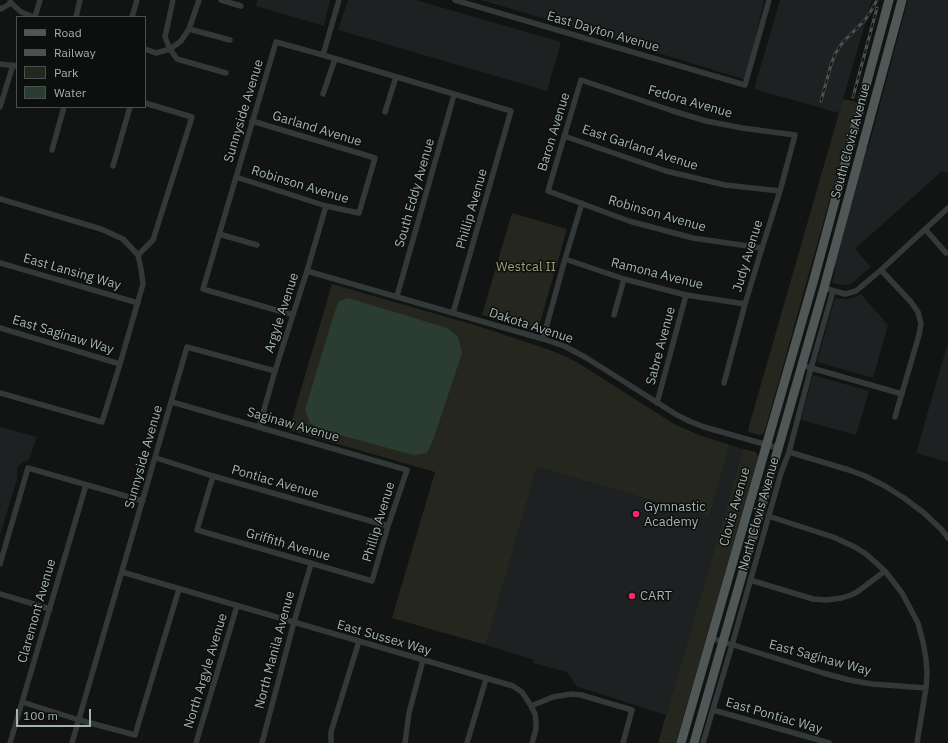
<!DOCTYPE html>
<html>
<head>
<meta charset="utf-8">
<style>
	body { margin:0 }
	#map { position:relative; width:948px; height:743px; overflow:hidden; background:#121414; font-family:"IBM Plex Sans",sans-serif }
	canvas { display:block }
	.legend { position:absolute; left:16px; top:16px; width:130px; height:92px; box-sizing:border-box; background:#0d0e0e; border:1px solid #49514e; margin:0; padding:5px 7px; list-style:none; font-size:12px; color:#a3b5af }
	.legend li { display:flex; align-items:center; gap:8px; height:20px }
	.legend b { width:20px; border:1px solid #49514e }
	.scale { position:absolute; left:16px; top:709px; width:75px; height:18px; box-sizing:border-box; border:2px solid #a3b5af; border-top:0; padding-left:5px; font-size:12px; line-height:14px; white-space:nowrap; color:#a3b5af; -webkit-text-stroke:3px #0d0e0e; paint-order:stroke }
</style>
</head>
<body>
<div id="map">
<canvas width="948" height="743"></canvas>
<ul class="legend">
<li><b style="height:5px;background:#4f5856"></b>Road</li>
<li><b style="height:5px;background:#4a5250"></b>Railway</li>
<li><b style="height:11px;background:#25261e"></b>Park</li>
<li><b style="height:11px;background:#2b3c33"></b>Water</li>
</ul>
<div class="scale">100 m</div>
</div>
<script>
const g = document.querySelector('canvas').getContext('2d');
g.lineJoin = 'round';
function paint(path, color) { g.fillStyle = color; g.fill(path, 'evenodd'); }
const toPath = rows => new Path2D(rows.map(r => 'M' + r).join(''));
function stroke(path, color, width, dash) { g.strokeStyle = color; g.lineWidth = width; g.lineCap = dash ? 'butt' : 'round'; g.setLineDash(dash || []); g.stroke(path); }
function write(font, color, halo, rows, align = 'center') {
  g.font = font + ' "IBM Plex Sans",sans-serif'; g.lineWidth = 3; g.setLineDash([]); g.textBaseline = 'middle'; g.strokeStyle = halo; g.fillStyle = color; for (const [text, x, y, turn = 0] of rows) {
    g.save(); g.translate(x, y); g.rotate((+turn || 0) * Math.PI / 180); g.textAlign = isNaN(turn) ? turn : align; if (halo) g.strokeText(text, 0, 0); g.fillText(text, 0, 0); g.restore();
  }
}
paint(toPath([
	[257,0,330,0,324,26,256,6],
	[348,0,416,0,561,42,547,91,338,30],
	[481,0,764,0,746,80,573,27],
	[780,0,872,0,839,113,754,89],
	[908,0,948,0,948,173,942,171,855,249,871,267,851,284,846,285,841,285,832,283,836,267,828,274,864,148,868,149],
	[861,294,888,325,873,378,817,362,835,298,848,299,855,297],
	[948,342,948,462,916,453],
	[813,375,869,391,856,435,801,420],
	[0,427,37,437,29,460,22,462,17,468,17,479,0,535],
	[730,445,743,449,666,715,640,707,638,706,585,689,577,687,567,672,533,663,535,660,486,645,537,467,709,517]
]), '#1e2121');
paint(toPath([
	[843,99,857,102,764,434,760,435,748,432,749,426],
	[512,213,567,229,539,326,535,327,482,315],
	[332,284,478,326,550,350,567,357,583,366,674,424,699,435,730,445,709,517,537,467,486,645,392,618,435,472,289,430],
	[743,449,756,452,758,457,676,743,658,743]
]), '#25261e');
paint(toPath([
	[348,298,447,328,458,337,462,353,433,440,427,453,413,455,322,430,310,423,305,410,334,314,339,301]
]), '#2b3c33');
stroke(toPath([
	[10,0,11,3,21,12,34,17],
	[173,0,165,37,170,49,177,59,226,73],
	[221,0,241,6],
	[455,0,745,85,769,0],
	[0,8,1,9,11,3],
	[35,17,40,0],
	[76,17,80,0],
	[132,17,137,0],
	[189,29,230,40],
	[145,49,156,53,170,49,181,41,189,29,199,0],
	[323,55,339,0],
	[0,64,17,66],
	[323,94,335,59],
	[0,107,13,65],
	[385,112,396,77],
	[564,136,666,171,725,185,780,191],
	[52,150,64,107],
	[113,166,130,107],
	[236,177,326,206,359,213,375,158,252,121],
	[0,199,101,229,123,239,138,255],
	[925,229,946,253],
	[219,234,257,245],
	[138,255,153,240,192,117,145,103],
	[565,259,624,279,686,295,745,304],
	[0,263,138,303],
	[881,270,911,302,918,312,921,324,919,335,895,417],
	[307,271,543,339,564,346,585,357,677,415,689,421,704,427,778,448],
	[824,288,845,294,856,291,881,270,948,208],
	[397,296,454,95],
	[293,315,203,289,276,42,323,55,511,111,453,313],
	[614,315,624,279],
	[0,328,120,364],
	[543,339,565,259,582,203],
	[808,367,902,394],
	[724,383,745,304,762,248,780,191,795,135,742,128,706,121,673,111,581,80,548,191,629,221,693,238,762,248],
	[0,393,102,422,120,364,143,284,141,269,138,255],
	[172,402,407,470,388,526,372,581,197,530,213,476],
	[657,403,686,295],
	[259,427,275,371,307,271,326,206],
	[789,452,849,470,865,476,885,486,904,498,924,513,942,530,948,538],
	[156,458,213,476,388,526],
	[768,516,833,537,855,547,866,554,885,571,902,593,918,623,923,642,926,659,927,674,926,688,917,743],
	[0,564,28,468,143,501],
	[122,572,513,686,522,692,531,706,553,697,571,694,581,695,632,710,623,743],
	[750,580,813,599,827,600,842,598,851,595,857,592,885,571],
	[0,594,50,609],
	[711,638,823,673,849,680,872,684,926,688],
	[22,702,79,720,135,735,179,589],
	[531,706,535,714,536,722,536,729,532,743],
	[713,710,829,743],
	[10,743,86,485],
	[72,743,187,347,275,371],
	[196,743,237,606],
	[262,743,294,622,311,564],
	[331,743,331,732,359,641],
	[405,743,409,713,423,660],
	[467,743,486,679],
	[703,743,732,645,781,473,789,452,811,368,833,291]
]), '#333938', 5.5);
stroke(toPath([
	[681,743,814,279,889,0],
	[694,743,824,288,902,0]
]), '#4f5856', 9);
const rail = toPath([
	[853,97,877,8],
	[821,101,831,65,835,54,843,42,865,20,871,11,877,0]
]);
stroke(rail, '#4a5250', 3);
stroke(rail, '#0d0e0e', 1.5, [4.5]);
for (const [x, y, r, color] of [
	[636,514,4,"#f7266e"],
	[632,596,4,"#f7266e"]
]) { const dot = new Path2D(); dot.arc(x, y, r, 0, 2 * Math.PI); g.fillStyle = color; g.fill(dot); stroke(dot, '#0d0e0e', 1.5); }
write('13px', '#a3b5af', '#0d0e0e', [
	["East Dayton Avenue",603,32,16],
	["Fedora Avenue",690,102,16],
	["Sunnyside Avenue",244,111,-73],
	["Garland Avenue",317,129,17],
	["Baron Avenue",554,132,-73],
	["South Clovis Avenue",851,141,-75],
	["East Garland Avenue",640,148,18],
	["Robinson Avenue",300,185,17],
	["South Eddy Avenue",415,193,-74],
	["Phillip Avenue",472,209,-74],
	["Robinson Avenue",657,214,16],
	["Judy Avenue",748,256,-73],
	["East Lansing Way",72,272,16],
	["Ramona Avenue",657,274,14],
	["Argyle Avenue",282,313,-72],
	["Dakota Avenue",531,326,18],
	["East Saginaw Way",63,335,17],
	["Sabre Avenue",661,346,-75],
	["Saginaw Avenue",293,425,16],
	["Sunnyside Avenue",144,457,-74],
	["Pontiac Avenue",275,482,16],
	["Clovis Avenue",735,507,-74],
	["North Clovis Avenue",759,514,-74],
	["Phillip Avenue",379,522,-73],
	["Griffith Avenue",288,545,16],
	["Claremont Avenue",37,611,-74],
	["East Sussex Way",384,638,16],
	["North Manila Avenue",275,650,-75],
	["East Saginaw Way",820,658,15],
	["North Argyle Avenue",206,671,-73],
	["East Pontiac Way",774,716,16]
]);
write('13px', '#9ea179', '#0d0e0e', [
	["Westcal II",526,267]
]);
write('13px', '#a3b5af', '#0d0e0e', [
	["Gymnastic",644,507],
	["Academy",644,522],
	["CART",640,596]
], 'left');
</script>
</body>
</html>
